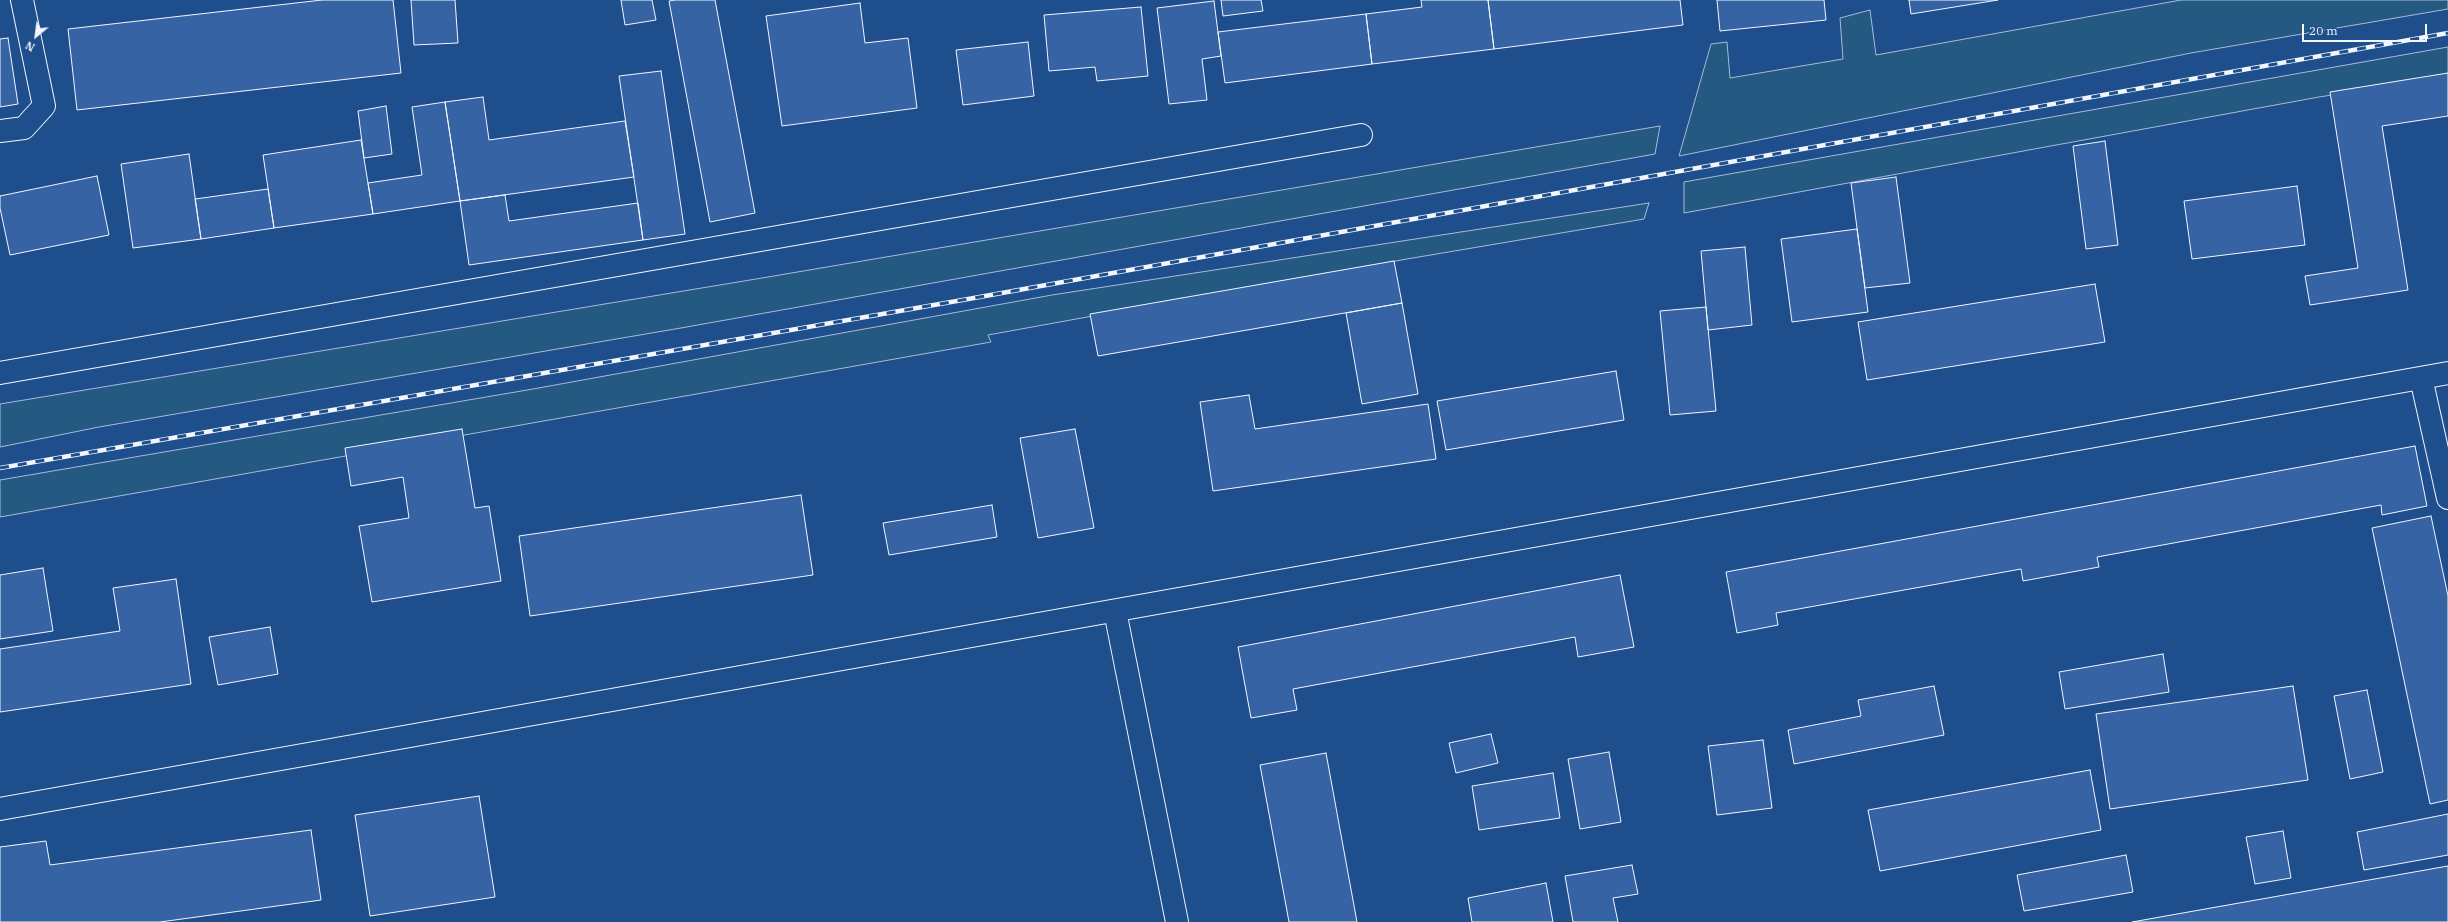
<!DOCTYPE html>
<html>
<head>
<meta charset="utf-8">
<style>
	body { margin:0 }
	#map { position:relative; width:2448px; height:922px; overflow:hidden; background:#1f4e8c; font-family:"IBM Plex Serif",serif }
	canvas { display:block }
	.north { position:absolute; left:16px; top:16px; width:40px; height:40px; -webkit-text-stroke:3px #1f4e8c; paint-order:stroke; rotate:209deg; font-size:11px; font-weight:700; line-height:16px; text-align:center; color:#f2f6ff }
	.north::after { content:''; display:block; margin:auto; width:14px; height:18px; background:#f2f6ff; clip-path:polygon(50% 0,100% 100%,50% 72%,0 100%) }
	.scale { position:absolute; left:2302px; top:24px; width:125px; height:18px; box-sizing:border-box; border:2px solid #f2f6ff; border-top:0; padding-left:5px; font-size:12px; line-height:14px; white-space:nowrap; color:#f2f6ff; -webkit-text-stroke:3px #1f4e8c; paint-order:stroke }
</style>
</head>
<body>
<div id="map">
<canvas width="2448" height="922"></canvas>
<div class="north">N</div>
<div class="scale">20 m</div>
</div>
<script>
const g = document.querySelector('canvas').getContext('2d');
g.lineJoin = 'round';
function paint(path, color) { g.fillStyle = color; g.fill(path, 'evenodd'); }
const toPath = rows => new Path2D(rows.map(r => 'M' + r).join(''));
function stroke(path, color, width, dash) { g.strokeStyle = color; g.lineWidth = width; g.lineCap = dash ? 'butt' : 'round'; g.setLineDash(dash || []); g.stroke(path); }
const green = toPath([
	[2181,0,2448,0,2448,9,2191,53,1679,156,1711,44,1727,42,1730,78,1843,59,1840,18,1870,10,1876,55,2181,0],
	[2448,47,2448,77,2319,97,1684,213,1684,182,2448,47],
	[1660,126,1655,154,681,328,99,427,0,447,0,404,756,279,1660,126],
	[1649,203,1644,219,1407,259,988,335,991,342,0,517,0,480,533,389,1052,295,1649,203]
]);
paint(green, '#245a82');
stroke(green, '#a8bbd7', 1);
const building = toPath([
	[322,0,393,0,401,73,77,110,68,29,322,0],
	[411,0,455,0,458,43,414,45,411,0],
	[621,0,652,0,656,20,625,25,621,0],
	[675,0,715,0,755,213,710,222,669,1,675,0],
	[1221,0,1261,0,1263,11,1223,16,1221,0],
	[1421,0,1488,0,1494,49,1372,64,1366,14,1422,7,1421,0],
	[1488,0,1680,0,1683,25,1494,49,1488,0],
	[1717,0,1824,0,1826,20,1720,31,1717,0],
	[1909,0,1998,0,1911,14,1909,0],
	[1214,1,1221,56,1202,59,1207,100,1169,104,1157,8,1214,1],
	[860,3,865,43,908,38,917,108,782,126,766,16,860,3],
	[1141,7,1148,76,1097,81,1095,67,1049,71,1044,15,1141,7],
	[1366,14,1372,64,1225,83,1218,32,1366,14],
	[8,38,18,104,0,107,0,39,8,38],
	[1028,42,1034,96,963,105,956,50,1028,42],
	[661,71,685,234,643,240,619,76,661,71],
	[2448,73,2448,116,2382,126,2408,290,2310,305,2305,276,2358,268,2330,92,2448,73],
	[483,97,489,140,625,121,634,177,460,201,445,102,483,97],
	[445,102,460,201,373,214,368,183,422,175,412,107,445,102],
	[386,106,392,154,364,158,358,111,386,106],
	[361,140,373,214,274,228,263,155,361,140],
	[2105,141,2118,245,2086,249,2073,146,2105,141],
	[189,154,201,239,133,248,121,164,189,154],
	[97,176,109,235,10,255,0,208,0,196,97,176],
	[1896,177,1910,283,1865,288,1851,183,1896,177],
	[2297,186,2305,245,2192,259,2184,201,2297,186],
	[268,189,274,228,201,239,195,199,268,189],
	[505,195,509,221,638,203,643,240,469,265,460,201,505,195],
	[1857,229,1868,312,1792,322,1781,239,1857,229],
	[1745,247,1752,325,1708,330,1701,251,1745,247],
	[1394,261,1402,303,1098,356,1090,314,1394,261],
	[2095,284,2105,342,1867,380,1858,322,2095,284],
	[1402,303,1418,394,1362,404,1346,313,1402,303],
	[1706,307,1716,411,1670,415,1660,311,1706,307],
	[1616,371,1624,420,1446,450,1437,401,1616,371],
	[1249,395,1255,429,1428,404,1436,459,1213,491,1200,402,1249,395],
	[462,429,475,508,489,506,501,581,372,602,359,526,409,518,403,477,351,486,345,448,462,429],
	[1075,429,1094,528,1038,538,1020,438,1075,429],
	[2415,446,2427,506,2382,515,2381,505,2097,557,2099,567,2023,581,2021,569,1776,613,1778,625,1737,633,1726,572,2415,446],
	[801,495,813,575,530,616,519,536,801,495],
	[992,505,997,537,889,555,883,523,992,505],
	[2431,516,2448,596,2448,800,2430,804,2372,528,2431,516],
	[43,568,53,631,0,639,0,575,43,568],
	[1620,575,1634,647,1578,657,1575,637,1293,689,1297,710,1251,718,1238,647,1620,575],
	[176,579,191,684,0,712,0,649,120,631,113,588,176,579],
	[270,627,278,674,218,685,209,637,270,627],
	[2163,654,2169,692,2065,709,2059,672,2163,654],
	[1934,686,1944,735,1794,764,1788,730,1861,716,1858,700,1934,686],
	[2293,686,2308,780,2110,809,2096,714,2293,686],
	[2367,690,2383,772,2350,779,2334,696,2367,690],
	[1491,734,1498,763,1456,773,1449,743,1491,734],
	[1763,740,1772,808,1717,815,1708,746,1763,740],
	[1609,752,1621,822,1580,829,1568,759,1609,752],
	[1326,753,1357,922,1289,922,1260,765,1326,753],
	[2090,770,2101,830,1880,871,1868,810,2090,770],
	[1553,773,1560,818,1479,830,1472,786,1553,773],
	[479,796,495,897,370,916,355,815,479,796],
	[2448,814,2448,855,2364,870,2357,832,2448,814],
	[311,830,321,900,160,922,0,922,0,847,46,841,50,865,311,830],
	[2283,831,2291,878,2255,884,2246,837,2283,831],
	[2126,855,2133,892,2024,911,2017,875,2126,855],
	[1632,865,1638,894,1613,898,1618,922,1573,922,1565,876,1632,865],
	[2448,866,2448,922,2132,922,2448,866],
	[1546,883,1553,922,1472,922,1468,898,1546,883]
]);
paint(building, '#3563a3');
stroke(building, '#f2f6ff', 1);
const minor = toPath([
	[0,131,24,128,44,106,22,0],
	[0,373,1361,135],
	[2421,378,2448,498],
	[1115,611,1177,922],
	[0,809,2448,373]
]);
stroke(minor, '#f2f6ff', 24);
stroke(minor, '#1f4e8c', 22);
const rail = toPath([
	[0,468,974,298,2448,33]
]);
stroke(rail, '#f2f6ff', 4.5);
stroke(rail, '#1f4e8c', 3, [9]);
</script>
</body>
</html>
